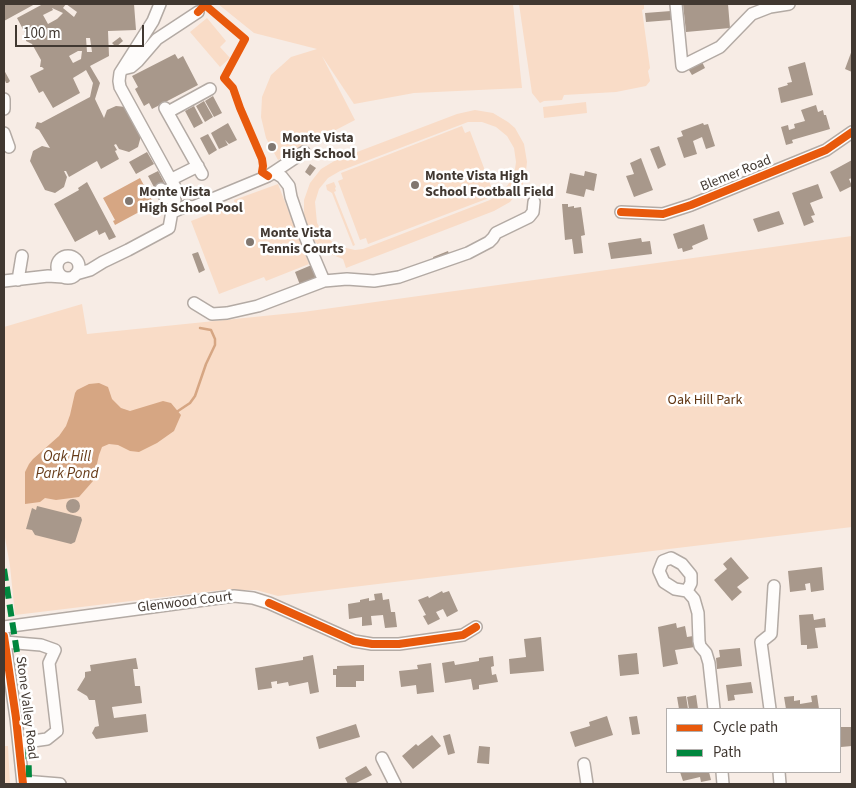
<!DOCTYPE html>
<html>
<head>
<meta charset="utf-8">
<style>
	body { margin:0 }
	#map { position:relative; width:856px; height:788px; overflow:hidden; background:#f7ece5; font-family:"Source Sans 3",sans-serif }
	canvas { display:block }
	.frame { position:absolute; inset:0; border:5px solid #413831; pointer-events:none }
	.legend { position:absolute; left:666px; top:708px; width:175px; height:65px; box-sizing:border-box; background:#fff; border:1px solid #b3afad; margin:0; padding:6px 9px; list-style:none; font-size:15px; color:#413831 }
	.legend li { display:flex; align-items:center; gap:10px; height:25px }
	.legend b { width:25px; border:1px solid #b3afad }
	.scale { position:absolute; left:15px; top:25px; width:129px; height:22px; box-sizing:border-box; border:2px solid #413831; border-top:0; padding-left:6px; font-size:15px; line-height:18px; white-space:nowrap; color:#413831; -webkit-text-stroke:4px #fff; paint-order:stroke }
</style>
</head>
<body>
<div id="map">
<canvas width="856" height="788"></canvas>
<div class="frame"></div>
<ul class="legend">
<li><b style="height:6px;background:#e8590c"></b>Cycle path</li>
<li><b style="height:6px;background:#00873e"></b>Path</li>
</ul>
<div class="scale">100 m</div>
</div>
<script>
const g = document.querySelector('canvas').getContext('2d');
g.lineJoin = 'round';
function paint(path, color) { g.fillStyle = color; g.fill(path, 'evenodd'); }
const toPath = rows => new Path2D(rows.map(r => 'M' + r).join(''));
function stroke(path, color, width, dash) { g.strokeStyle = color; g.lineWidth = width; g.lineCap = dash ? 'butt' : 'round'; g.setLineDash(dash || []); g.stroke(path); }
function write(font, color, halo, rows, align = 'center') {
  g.font = font + ' "Source Sans 3",sans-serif'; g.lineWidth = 5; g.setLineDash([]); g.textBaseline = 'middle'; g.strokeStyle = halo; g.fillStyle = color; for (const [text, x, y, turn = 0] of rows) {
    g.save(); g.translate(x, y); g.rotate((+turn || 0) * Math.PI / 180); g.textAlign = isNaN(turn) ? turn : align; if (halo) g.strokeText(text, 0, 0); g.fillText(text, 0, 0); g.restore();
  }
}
paint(toPath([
	[218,4,513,4,522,88,414,93,354,104,322,56,355,120,278,160,266,138,261,117,262,97,271,75,291,57,317,49,254,33],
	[519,4,644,4,644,9,642,10,650,68,648,71,650,81,646,86,616,92,564,95,562,100,544,101,540,103,532,93],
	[207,18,226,41,220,47,230,58,220,67,190,32],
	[586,102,587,113,544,118,543,107],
	[475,110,493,113,508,122,515,128,524,144,527,162,525,179,521,188,510,202,494,211,346,268,343,259,330,254,316,243,310,235,304,218,304,200,310,183,321,169,336,160,457,114],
	[468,122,482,122,496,127,507,136,514,148,516,162,514,176,502,193,490,200,363,249,355,250,342,247,335,244,324,235,317,223,315,202,319,189,328,178,340,171],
	[462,126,465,133,470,131,492,189,487,192,489,198,368,244,366,238,360,240,338,181,343,179,341,173],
	[334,182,336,187,335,188,336,191,334,192,355,245,353,246,332,193,327,190,326,185],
	[278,184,309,264,266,281,264,277,219,294,191,221,235,204,234,200],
	[852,236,852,527,278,596,256,590,222,590,15,615,10,566,4,532,4,327,82,304,87,334,303,312],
	[4,746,8,746,10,784,4,784]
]), '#f9dcc7');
paint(toPath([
	[140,178,154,204,115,225,113,221,115,220,103,198],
	[99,383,108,387,112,399,121,408,130,411,163,401,171,403,181,415,174,431,157,443,139,452,130,451,118,445,109,444,102,447,99,455,93,481,79,497,56,500,45,498,40,502,25,504,25,472,29,464,33,459,59,436,66,426,70,415,75,393,77,390,89,384]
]), '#d6a683');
stroke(toPath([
	[178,411,190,403,195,396,206,364,215,345,215,339,211,330,200,328]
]), '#d6a683', 2.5);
paint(toPath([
	[4,4,35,4,4,21],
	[43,4,134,4,136,30,108,31,109,56,90,66,100,83,95,99,104,118,107,110,116,106,126,107,141,136,138,147,129,152,119,149,116,144,114,145,117,150,115,151,119,159,101,169,97,161,69,177,66,171,64,171,67,177,64,187,55,193,45,190,30,161,33,151,42,146,50,148,39,130,35,128,37,122,41,123,90,97,93,83,86,70,83,72,73,78,80,93,53,108,43,91,39,93,30,76,44,69,42,67,40,67,41,60,32,44,26,41,26,35,17,18],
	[66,4,77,12,74,17,63,8],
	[52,8,63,13,57,19,48,24,43,15,53,10],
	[86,38,90,38,92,52,87,52],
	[78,51,82,51,81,59,73,63,69,56],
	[683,4,728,4,730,28,686,32],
	[671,11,671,20,646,22,645,13],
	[120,37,123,41,116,47,112,43],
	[852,50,852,72,845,69],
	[175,54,178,59,183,56,198,85,152,109,149,103,144,106,135,89,138,87,132,76],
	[701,60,705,68,692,75,687,67],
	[805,62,813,95,781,103,778,88,788,85,787,83,792,82,788,67],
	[4,70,10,81,8,83,6,83,4,78],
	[213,96,222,113,214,117,205,101],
	[204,101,213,117,205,122,196,106],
	[816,105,818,112,823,110,824,115,826,115,830,129,792,140,793,143,786,145,781,127,788,125,789,130,795,128,794,124,805,121,801,110],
	[194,106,203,123,194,128,185,111],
	[228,123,237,140,229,144,225,140,228,145,219,149,211,133],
	[703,123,704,125,708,124,715,146,706,149,702,137,693,141,697,154,684,158,677,138,683,136,681,131],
	[208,134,217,150,209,155,200,138],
	[659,146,666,165,658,169,650,149],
	[147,152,154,164,136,174,129,162],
	[641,158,653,190,634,197,626,176,634,174,630,163],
	[852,160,852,178,849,179,852,186,840,192,830,172],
	[310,164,316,168,310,176,305,172],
	[158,171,165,184,155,189,148,176],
	[585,171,597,174,594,191,586,189,584,197,566,193,570,173,584,176],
	[87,182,116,237,109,240,105,232,99,235,97,230,75,242,54,204,79,190,78,188],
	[818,184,823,198,810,203,815,215,811,216,814,222,804,226,792,193],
	[562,204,568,204,568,207,574,206,574,208,581,207,585,235,581,236,583,253,574,254,572,239,565,240],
	[779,211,784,224,758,232,753,219],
	[704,224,708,239,692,246,693,249,683,252,682,248,678,249,673,234],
	[641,238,642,242,650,241,652,254,611,259,608,243],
	[448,251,450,257,434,262,433,257],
	[198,252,205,270,199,273,192,254],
	[314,264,319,278,300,285,295,272],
	'66 506a7 7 0 1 1 14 0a7 7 0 1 1-14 0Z',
	[37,506,81,517,82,520,75,542,71,544,35,535,32,530,26,529,32,508,36,510],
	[731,557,749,578,737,587,742,592,732,601,714,580,727,569,723,564],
	[822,567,824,590,811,592,810,583,805,584,806,590,790,592,788,571],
	[442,591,443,593,449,591,458,611,447,617,443,609,436,612,440,619,428,625,423,616,426,615,418,600,428,596,429,598],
	[382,593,383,600,389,599,391,612,395,612,397,627,385,628,383,615,371,616,372,625,362,626,362,617,349,619,348,604,360,602,360,600,369,598,369,601,375,600,374,594],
	[813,614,814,620,825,618,826,627,815,628,818,648,807,649,807,645,801,645,799,615],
	[676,623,677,628,685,626,687,637,693,636,695,647,675,650,678,664,663,667,658,627],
	[541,637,544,671,510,674,509,659,526,657,524,639],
	[740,648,742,666,717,669,716,658,720,657,719,650],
	[637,653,639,674,620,676,618,655],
	[313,655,319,692,310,694,308,682,289,686,288,682,277,684,277,681,271,682,272,688,258,690,255,668,303,660,303,657],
	[493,656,494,666,491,667,492,675,496,674,498,682,479,685,479,689,473,690,471,679,445,683,442,663,454,661,455,665,479,661,479,658],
	[136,658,138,669,133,669,135,686,140,686,142,703,112,707,114,718,146,714,148,732,96,739,92,733,95,727,99,726,95,700,89,700,87,696,77,690,85,677,85,672,91,671,90,665],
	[431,663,434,692,417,694,416,685,401,687,399,671,418,669,417,665],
	[364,665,364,681,356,681,356,687,336,687,336,675,333,675,333,669,337,669,337,666],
	[751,682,753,693,734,695,735,700,728,701,726,685],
	[696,695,698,709,689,709,687,697],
	[817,695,819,709,786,709,784,697,794,696,794,701,800,700,800,704,812,702,811,696],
	[686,696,688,709,679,709,677,697],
	[607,716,613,735,575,747,570,732,590,726,589,722],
	[637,716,640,734,632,735,629,717],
	[356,724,360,737,319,749,316,737],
	[840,727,852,727,852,746,841,747],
	[450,734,455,753,448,755,443,736],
	[432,735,441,746,413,769,402,756,416,744,418,746],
	[479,746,490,747,489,764,477,763],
	[366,766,372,775,354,784,348,784,345,778],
	[680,772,709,772,711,780,701,782,700,777,683,781]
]), '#a8988b');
const minor = toPath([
	[676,4,682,66,720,47,752,14,770,7,789,4],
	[123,69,131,67,138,61,157,39,198,12],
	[4,99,4,109],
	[165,108,202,174],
	[168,112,210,89],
	[4,133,9,147],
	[274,172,282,177,289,186,291,197,302,229,324,281],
	[172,179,198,166],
	[161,189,165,197,175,200],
	[173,212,186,206,193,207,268,176,304,152],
	[621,212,663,214,691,205,826,150,852,132],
	'57 267a11 11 0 1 1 22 0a11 11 0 1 1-22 0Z',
	[76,274,90,270,103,262,128,250,169,228,176,189,120,87,119,81,120,73,153,21,160,4],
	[18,280,22,256],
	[4,281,48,276,63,277],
	[194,303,212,314,227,313,258,306,324,281,347,279,374,281,399,277,468,253,489,242,493,238,496,233,529,217,533,212,534,202],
	[687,591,691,583,691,575,682,564,671,558,663,561,659,571,664,582,675,589,687,591,694,599,698,613,699,641,700,646,706,653,709,663,714,709],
	[4,627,234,596,253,598,269,603,354,641,372,644,399,644,463,635,476,627],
	[4,636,16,718,23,784],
	[5,642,41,645,55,650,49,663,57,731,47,739,19,743],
	[770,709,761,642,771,634,774,586],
	[382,758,395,784],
	[584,764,587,784],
	[722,772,723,784],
	[779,772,780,784],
	[23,781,60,784]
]);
stroke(minor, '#b3aaa4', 14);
stroke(minor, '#fefcfb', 11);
stroke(toPath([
	[4,569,19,665,28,735,29,780]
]), '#00873e', 6, [12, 6]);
stroke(toPath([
	[198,12,205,5,245,39,224,78,233,88,240,108,262,159,263,166,262,172,268,176],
	[621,212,663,214,691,205,826,150,852,132],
	[269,603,354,641,372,644,399,644,463,635,476,627],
	[4,636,16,718,23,784]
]), '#e8590c', 8);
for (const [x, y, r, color] of [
	[272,147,5,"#817770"],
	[415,185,5,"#817770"],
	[129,201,5,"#817770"],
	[250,242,5,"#817770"]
]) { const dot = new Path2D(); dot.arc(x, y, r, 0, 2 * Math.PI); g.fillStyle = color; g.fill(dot); stroke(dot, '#fff', 2); }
write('bold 14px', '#413831', '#fff', [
	["Monte Vista",282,139],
	["High School",282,155],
	["Monte Vista High",425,177],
	["School Football Field",425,193],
	["Monte Vista",139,193],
	["High School Pool",139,209],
	["Monte Vista",260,234],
	["Tennis Courts",260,250]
], 'left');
write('14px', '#413831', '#fff', [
	["Blemer Road",736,174,-22],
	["Glenwood Court",185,603,-7],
	["Stone Valley Road",26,708,83]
]);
write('14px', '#623713', '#fff', [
	["Oak Hill Park",705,401]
]);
write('italic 15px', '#673b18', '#fff', [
	["Oak Hill",67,458],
	["Park Pond",67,475]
]);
</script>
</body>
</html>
